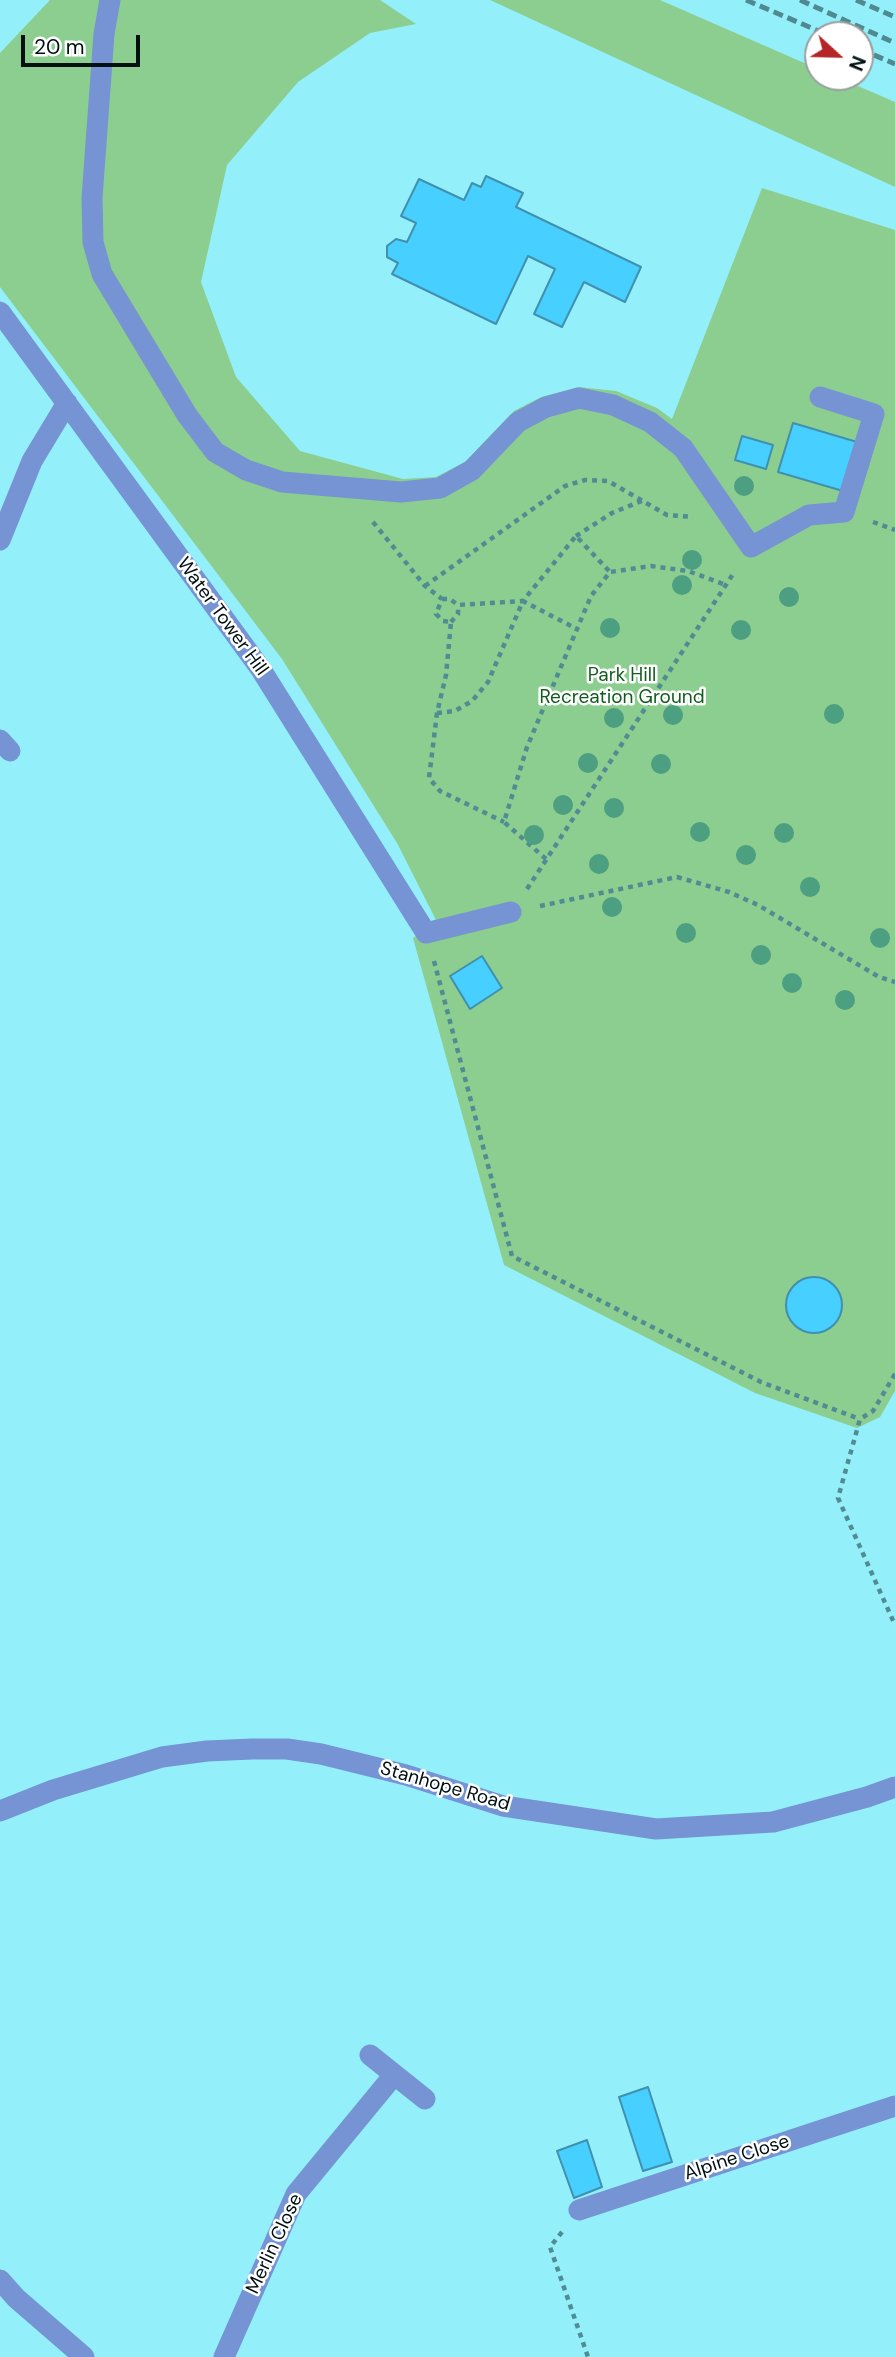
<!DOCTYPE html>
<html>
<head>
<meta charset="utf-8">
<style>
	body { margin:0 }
	#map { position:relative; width:895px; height:2357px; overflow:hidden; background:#93f0fb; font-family:"DM Sans",sans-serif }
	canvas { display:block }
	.north { position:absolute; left:804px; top:21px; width:70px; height:70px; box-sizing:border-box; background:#fff; border:2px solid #999fa0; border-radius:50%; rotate:112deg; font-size:19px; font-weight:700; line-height:28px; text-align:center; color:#001012 }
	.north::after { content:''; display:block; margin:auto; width:24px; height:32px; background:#b52528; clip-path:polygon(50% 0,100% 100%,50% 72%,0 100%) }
	.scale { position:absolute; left:21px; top:35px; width:119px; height:32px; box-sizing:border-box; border:4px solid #001012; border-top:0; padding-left:9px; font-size:21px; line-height:24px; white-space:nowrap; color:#001012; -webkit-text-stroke:5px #fff; paint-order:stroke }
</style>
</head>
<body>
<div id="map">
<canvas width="895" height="2357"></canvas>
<div class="north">N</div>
<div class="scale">20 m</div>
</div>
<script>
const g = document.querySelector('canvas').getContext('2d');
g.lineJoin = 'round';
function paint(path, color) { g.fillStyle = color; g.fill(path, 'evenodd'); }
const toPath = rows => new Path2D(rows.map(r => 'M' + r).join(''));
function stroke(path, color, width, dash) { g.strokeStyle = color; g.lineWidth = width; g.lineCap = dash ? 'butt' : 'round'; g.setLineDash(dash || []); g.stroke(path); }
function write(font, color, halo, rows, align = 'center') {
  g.font = font + ' "DM Sans",sans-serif'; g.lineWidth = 5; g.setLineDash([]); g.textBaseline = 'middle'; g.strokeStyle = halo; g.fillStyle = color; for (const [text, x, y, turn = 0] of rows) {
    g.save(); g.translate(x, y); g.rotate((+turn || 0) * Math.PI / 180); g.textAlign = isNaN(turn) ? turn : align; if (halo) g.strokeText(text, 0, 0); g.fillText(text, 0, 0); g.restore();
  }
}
paint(toPath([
	[50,0,380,0,416,24,370,33,298,82,227,165,201,282,236,377,300,451,403,479,436,477,465,462,514,411,541,397,579,387,616,391,657,408,672,419,762,188,895,230,895,1391,880,1417,857,1428,755,1393,504,1265,413,938,437,922,397,843,282,659,0,287,0,53],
	[490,0,660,0,818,69,818,77,837,77,895,102,895,187]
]), '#8cce8f');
const building = toPath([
	[486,176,523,193,516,207,641,267,625,302,584,282,562,327,534,314,555,269,528,256,496,324,392,274,398,263,387,257,387,246,396,239,407,242,416,223,401,216,419,179,464,200,472,183,481,187,486,176],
	[793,423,857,442,843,491,778,472,793,423],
	[742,436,773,445,766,469,735,460,742,436],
	[482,956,502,988,470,1009,450,976,482,956],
	'786 1305a28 28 0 1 1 56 0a28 28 0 1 1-56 0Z',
	[648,2087,672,2162,643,2171,619,2097,648,2087],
	[587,2140,602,2187,574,2198,557,2151,587,2140]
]);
paint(building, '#46cfff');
stroke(building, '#4090ae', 2);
stroke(toPath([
	[373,522,425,586,442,599,436,614,443,621,451,622,446,675,437,713,429,778,440,791,504,822],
	[873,522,895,530],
	[576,536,612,513,644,500],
	[425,586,565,486,585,480,608,481,667,515,693,517],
	[442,599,450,599,458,605,523,601,576,536,610,572],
	[451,622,458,614,458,605],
	[437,713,455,711,472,701,488,682,523,601,577,629],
	[546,859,504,822,527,747,591,596,610,572,651,566,688,571,726,585],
	[527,889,735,571],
	[540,906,677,877,729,892,758,905,879,977,895,982],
	[434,961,512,1256,761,1382,860,1419],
	[895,1374,873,1411,860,1419,838,1498,895,1625],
	[562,2232,550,2247,588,2357]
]), '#518c93', 4.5, [5, 5]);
stroke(toPath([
	[110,0,104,34,92,198,93,242,102,274,187,415,215,452,246,470,282,482,401,492,440,488,472,470,518,422,546,407,579,398,613,405,650,422,683,448,751,547,809,515,844,512,874,414,820,397],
	[0,312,260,668,426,933,511,912],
	[0,540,32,461,67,403],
	[0,740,10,751],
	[0,1811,53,1790,162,1757,207,1751,252,1749,287,1749,321,1754,406,1775,503,1806,656,1829,773,1822,867,1797,895,1787],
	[370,2055,425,2099],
	[579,2210,895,2106],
	[0,2280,16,2298,84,2357],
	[224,2357,296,2194,394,2075]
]), '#7693d3', 21);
stroke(toPath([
	[746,0,828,35],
	[800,0,895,43],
	[856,0,895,17],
	[860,49,895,64]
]), '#508a91', 5, [10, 5]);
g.fillStyle = '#4c9f81';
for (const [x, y] of [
	[744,486],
	[692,560],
	[682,585],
	[789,597],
	[610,628],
	[741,630],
	[834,714],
	[673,715],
	[614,718],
	[588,763],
	[661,764],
	[563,805],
	[614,808],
	[700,832],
	[784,833],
	[534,835],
	[746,855],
	[599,864],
	[810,887],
	[612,907],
	[686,933],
	[880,938],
	[761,955],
	[792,983],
	[845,1000]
]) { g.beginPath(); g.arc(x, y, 10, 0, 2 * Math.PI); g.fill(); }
write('19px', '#001012', '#fff', [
	["Water Tower Hill",222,617,54],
	["Stanhope Road",445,1787,16],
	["Alpine Close",737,2158,-18],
	["Merlin Close",275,2244,-65]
]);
write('19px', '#125c1e', '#fff', [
	["Park Hill",622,676],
	["Recreation Ground",622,698]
]);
</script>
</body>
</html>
